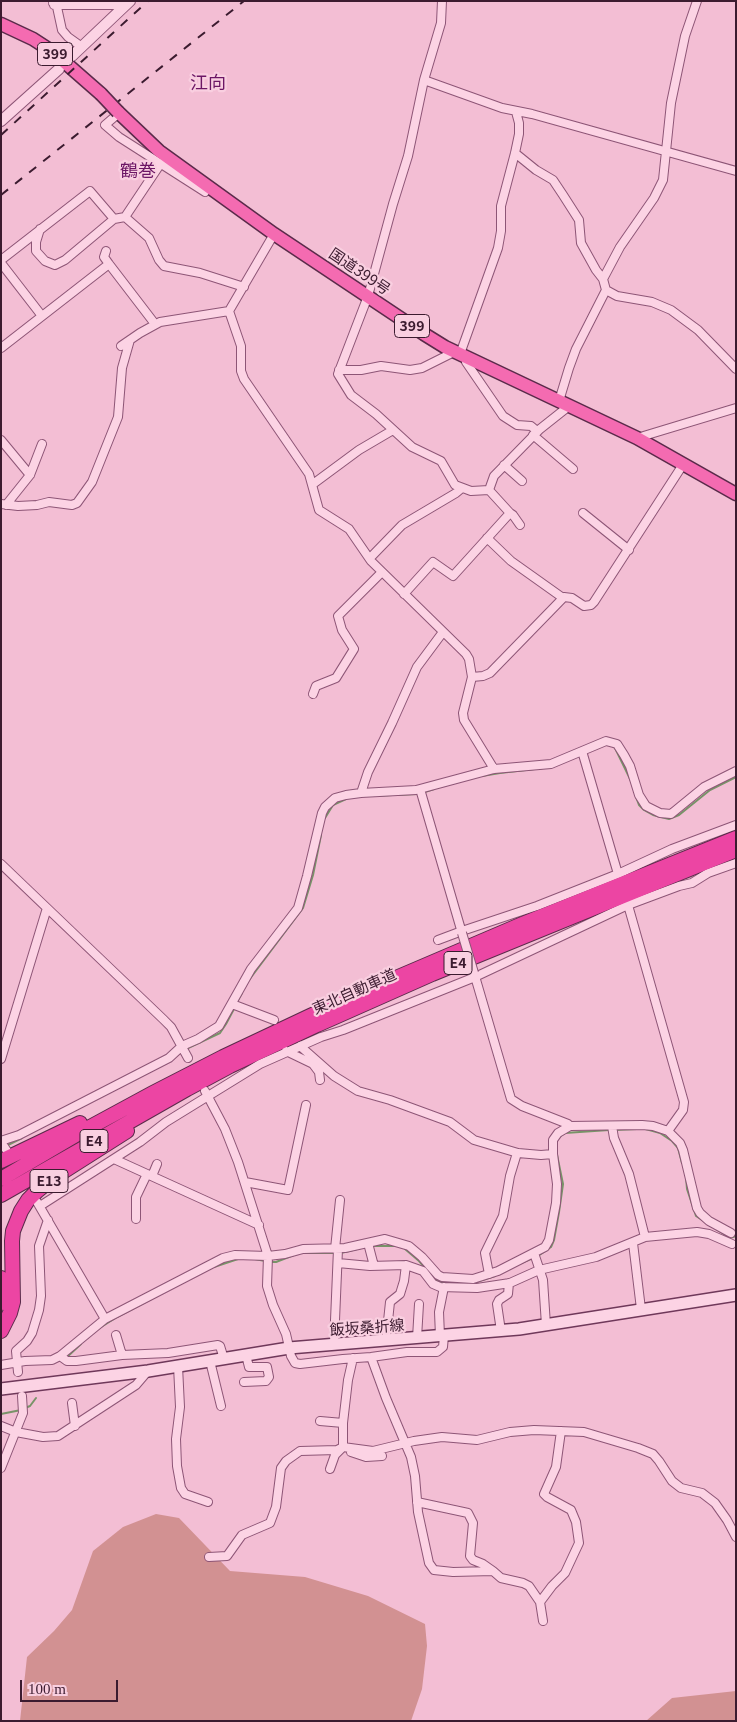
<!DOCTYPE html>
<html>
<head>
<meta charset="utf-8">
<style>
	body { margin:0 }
	#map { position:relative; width:737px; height:1722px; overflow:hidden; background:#f3bed4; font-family:Georgia,serif }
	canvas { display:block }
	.frame { position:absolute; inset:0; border:2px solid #3b1b2f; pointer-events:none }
	.scale { position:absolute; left:20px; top:1680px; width:98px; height:22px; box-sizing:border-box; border:2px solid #3b1b2f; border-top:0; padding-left:6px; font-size:15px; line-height:18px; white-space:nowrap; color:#3b1b2f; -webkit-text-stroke:4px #f9cfe0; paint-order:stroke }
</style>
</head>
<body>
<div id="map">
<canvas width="737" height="1722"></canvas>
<div class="frame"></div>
<div class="scale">100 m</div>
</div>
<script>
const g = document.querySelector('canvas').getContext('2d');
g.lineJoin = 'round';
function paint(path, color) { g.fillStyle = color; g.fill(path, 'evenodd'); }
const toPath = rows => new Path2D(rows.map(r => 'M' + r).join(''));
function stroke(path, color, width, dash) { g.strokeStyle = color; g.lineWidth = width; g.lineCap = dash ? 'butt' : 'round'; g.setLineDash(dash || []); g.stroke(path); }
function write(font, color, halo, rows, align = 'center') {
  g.font = font + ' Georgia,"Noto Sans JP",serif'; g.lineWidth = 4.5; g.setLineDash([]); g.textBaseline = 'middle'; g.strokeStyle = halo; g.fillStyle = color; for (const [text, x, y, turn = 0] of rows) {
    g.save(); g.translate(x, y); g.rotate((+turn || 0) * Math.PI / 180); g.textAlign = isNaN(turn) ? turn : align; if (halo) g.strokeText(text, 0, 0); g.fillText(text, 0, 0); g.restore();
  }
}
paint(toPath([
	[156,1514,179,1518,230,1571,305,1577,368,1596,425,1624,427,1646,422,1689,411,1721,20,1721,27,1657,54,1631,72,1610,93,1551,123,1527],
	[736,1691,736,1721,646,1721,672,1698]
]), '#d29192');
stroke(toPath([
	[612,746,615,748,632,783],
	[482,776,500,773,552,767],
	[422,793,434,789],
	[368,796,418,794],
	[636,797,639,805,644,810,653,815,669,819,679,815,710,790,736,777],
	[325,818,333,805,346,799],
	[249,980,303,908,313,875,321,835],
	[237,1002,242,993],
	[186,1049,220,1033,226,1024,235,1007],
	[642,1128,660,1133,672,1141,678,1148,682,1163],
	[614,1130,637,1129],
	[558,1138,565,1133,609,1130],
	[6,1146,22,1138],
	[686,1177,687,1189,696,1216,730,1238,736,1236],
	[370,1246,395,1246],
	[405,1249,419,1261,437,1281,440,1282,476,1282,495,1276],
	[301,1253,336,1253],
	[341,1253,365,1247],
	[538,1256,551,1247,554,1240,559,1212,563,1184,556,1150],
	[255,1259,265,1261],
	[270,1262,276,1262,294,1255],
	[519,1264,533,1258],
	[214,1267,238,1259],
	[98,1329,117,1317,157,1296],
	[66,1358,81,1344],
	[25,1408,30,1406,36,1398],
	[1,1414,21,1410]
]), '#789368', 2);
stroke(toPath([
	[681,852,690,878]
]), '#ce9db3', 8, [8, 4]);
const minor = toPath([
	[442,1,441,23,424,80,408,156,393,204,368,296,338,374,351,395,376,414,412,447,441,461,455,485,471,491,489,490],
	[53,3,57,7,62,30,68,37,82,47],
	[54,5,126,5],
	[424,80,502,108,532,114,736,171],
	[119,113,105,125,119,137,205,192],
	[515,153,536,170,553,180,563,195,579,220,581,243,596,270,603,279,606,290,617,296,652,302,671,310,698,330,736,369],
	[125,217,149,238,159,260,164,266,200,273,244,287],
	[40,229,36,242,36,251,45,261,55,265,65,260,114,219,125,217,161,163],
	[106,251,104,257,109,264,155,324],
	[1,260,90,191,114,219],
	[1,263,42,316],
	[603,279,620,247,654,198,663,180,671,103,685,36,697,1],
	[229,311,241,346,241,371,244,379,309,474,319,510,349,529,371,561,466,654,469,659,472,677,463,713,464,720,494,769],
	[121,346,140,333,160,322,229,311,274,234],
	[1,348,109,264],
	[460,354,498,248,501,231,501,206,515,153,519,134,519,123,516,112],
	[466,357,466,362,503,416,517,425,531,426,537,431],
	[339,370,361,370,381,366,410,370,422,368,450,354,453,351],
	[559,401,569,368,576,349,606,290],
	[533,435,573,469],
	[637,438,736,408],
	[1,440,30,475],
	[504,465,522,481],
	[313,484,359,450,393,430],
	[1,504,18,506,37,505,49,502,72,505,77,503,92,482,118,417,122,368,130,340],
	[6,505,30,475,42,444],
	[510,513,513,515,520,525],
	[583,513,629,550],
	[487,538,511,561,563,598],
	[370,558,402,525,456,493,462,488],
	[404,594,433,562,453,576,510,513,489,490,494,476,540,429,569,406],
	[472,677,483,676,490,673,564,597,572,598,584,606,591,605,594,602,684,463],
	[313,694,316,686,336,678,354,649,342,630,338,616,382,572],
	[582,751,618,874],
	[420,789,462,933],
	[361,793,368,772,392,723,417,667,443,632],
	[1,864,163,1019,171,1027,188,1058],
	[628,905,684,1102,683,1110,668,1131],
	[438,940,462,931,537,906,618,874,672,849,736,825],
	[474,973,511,1099,522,1106,568,1124,570,1126],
	[232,1004,274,1020],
	[300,1046,334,1076,358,1091,390,1100,450,1122,474,1140,518,1153,541,1155,553,1154],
	[286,1051,313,1064,319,1072,320,1080],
	[1,1059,47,908],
	[205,1091,225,1129,238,1162,268,1256,267,1286,273,1305,286,1334,291,1356,295,1363,300,1364,343,1359,371,1357,407,1352,437,1352,443,1347,444,1336],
	[612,1126,614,1138,629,1174,645,1237],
	[1,1141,19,1135,169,1058,182,1046,198,1039,219,1026,251,969,298,908,307,876,322,813,325,807,335,798,346,795,361,793,416,790,494,769,551,764,606,741,617,744,624,755,630,766,639,795,646,806,660,813,671,814,704,787,736,771],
	[1,1142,7,1151],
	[114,1159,259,1225],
	[152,1176,157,1164],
	[245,1182,288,1190,306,1105],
	[37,1202,105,1319],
	[40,1206,140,1142,166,1122,260,1064,321,1037,343,1030,475,977,628,905,679,886,692,883,708,873,736,863],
	[136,1219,136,1197,147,1174],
	[368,1243,374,1266],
	[633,1243,641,1309],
	[335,1249,340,1200],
	[534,1253,543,1280,546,1325],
	[338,1263,370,1266,406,1265,423,1271,433,1284,440,1287,477,1288,510,1283,539,1270,596,1257,645,1237,697,1232,709,1234,732,1244],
	[489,1274,485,1253,503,1216,510,1176,517,1153],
	[501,1331,497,1304,499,1300,508,1294,509,1283],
	[116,1335,122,1355],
	[440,1336,439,1312,444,1287],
	[417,1338,419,1304],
	[386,1340,390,1302,400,1294,404,1281,406,1265],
	[334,1344,338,1249],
	[60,1356,67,1361,76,1361,122,1355,168,1353,218,1345,220,1346,224,1359],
	[371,1357,386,1398,411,1457,415,1476,418,1512,429,1563,434,1570,453,1572,493,1571,501,1578,523,1583,529,1586,540,1602],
	[210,1361,221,1406],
	[1,1365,25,1361,52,1360,60,1356,105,1319,223,1258,235,1255,268,1256,285,1254,303,1249,345,1248,385,1239,409,1246,422,1257,438,1275,442,1277,473,1279,498,1271,545,1247,549,1240,556,1203,557,1184,553,1154,553,1140,558,1133,570,1126,642,1125,653,1126,668,1131,680,1143,683,1150,697,1208,700,1213,709,1221,731,1233],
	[178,1366,180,1407,176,1439,177,1466,181,1488,185,1494,208,1502],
	[18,1372,16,1351,27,1341,32,1333,39,1310,41,1296,39,1246,48,1220],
	[244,1382,266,1381,269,1377,267,1367,249,1367,246,1355],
	[72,1403,75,1426],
	[320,1421,343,1423],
	[1,1426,16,1432,43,1437,58,1436,136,1385,148,1371],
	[351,1452,366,1457,382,1456],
	[1,1468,23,1413,22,1396],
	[330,1469,335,1455,343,1447,343,1423,348,1380,353,1358],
	[417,1502,468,1513,473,1523,470,1556,473,1560,483,1564,493,1571],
	[209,1557,227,1556,242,1535,270,1523,276,1507,281,1468,286,1461,300,1451,337,1450,343,1447,373,1451,414,1441,442,1437,477,1440,510,1432,534,1430,584,1432,638,1448,653,1454,659,1461,672,1481,681,1488,702,1493,715,1503,727,1520,736,1537],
	[543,1621,540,1602,552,1586,565,1573,579,1543,576,1522,571,1510,547,1497,544,1494,556,1467,561,1431]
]);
const tertiary = toPath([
	[72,56,130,1],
	[1,121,59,69]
]);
const secondary = toPath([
	[1,1389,148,1371,289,1348,519,1329,736,1295]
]);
const trunk = toPath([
	[1,24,33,39,53,52,101,94],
	[118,112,159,151,274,234,424,334,445,347,637,438,736,494]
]);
const motorway = toPath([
	[1,1161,80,1123],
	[1,1179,81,1132,153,1093,223,1057,310,1016,356,995,520,925,736,838],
	[1,1195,187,1089,230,1066,317,1025,432,974,736,850],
	[1,1278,4,1288,4,1303],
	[1,1331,10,1313,13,1302,12,1241,13,1231,21,1211,28,1200,37,1191,53,1178,127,1131]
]);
stroke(minor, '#8d5576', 10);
stroke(tertiary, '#8d5576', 12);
stroke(secondary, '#6f385a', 14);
stroke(trunk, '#5a2a4a', 15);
stroke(motorway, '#5a2a4a', 16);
stroke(minor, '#fcd3e4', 8);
stroke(tertiary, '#fcd3e4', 10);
stroke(secondary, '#fcd3e4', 11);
stroke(trunk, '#f46bb1', 12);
stroke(motorway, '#ec45a3', 14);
stroke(toPath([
	[1,135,148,1],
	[1,195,244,1]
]), '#3b1b2f', 2, [9, 9]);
const minorBridge = toPath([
	[462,933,474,973]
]);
const trunkBridge = toPath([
	[101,94,118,112]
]);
stroke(minorBridge, '#8d5576', 10, []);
stroke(trunkBridge, '#5a2a4a', 15, []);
stroke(minorBridge, '#fcd3e4', 8);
stroke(trunkBridge, '#f46bb1', 12);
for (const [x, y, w] of [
	[55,54,35],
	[412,326,35],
	[458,963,28],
	[94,1141,28],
	[49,1181,38]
]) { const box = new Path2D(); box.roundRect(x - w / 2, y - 11.5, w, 23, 4); g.fillStyle = '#f9cfe0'; g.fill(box); stroke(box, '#3b1b2f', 1); }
write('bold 14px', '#3b1b2f', null, [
	["399",55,54],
	["399",412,326],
	["E4",458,963],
	["E4",94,1141],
	["E13",49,1181]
]);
write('15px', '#3b1b2f', '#f9cfe0', [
	["国道399号",360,271,34],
	["東北自動車道",354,991,-24],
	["飯坂桑折線",367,1327,-4]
]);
write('18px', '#6c1665', '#f9cfe0', [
	["江向",208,82],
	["鶴巻",138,170]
]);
</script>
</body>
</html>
